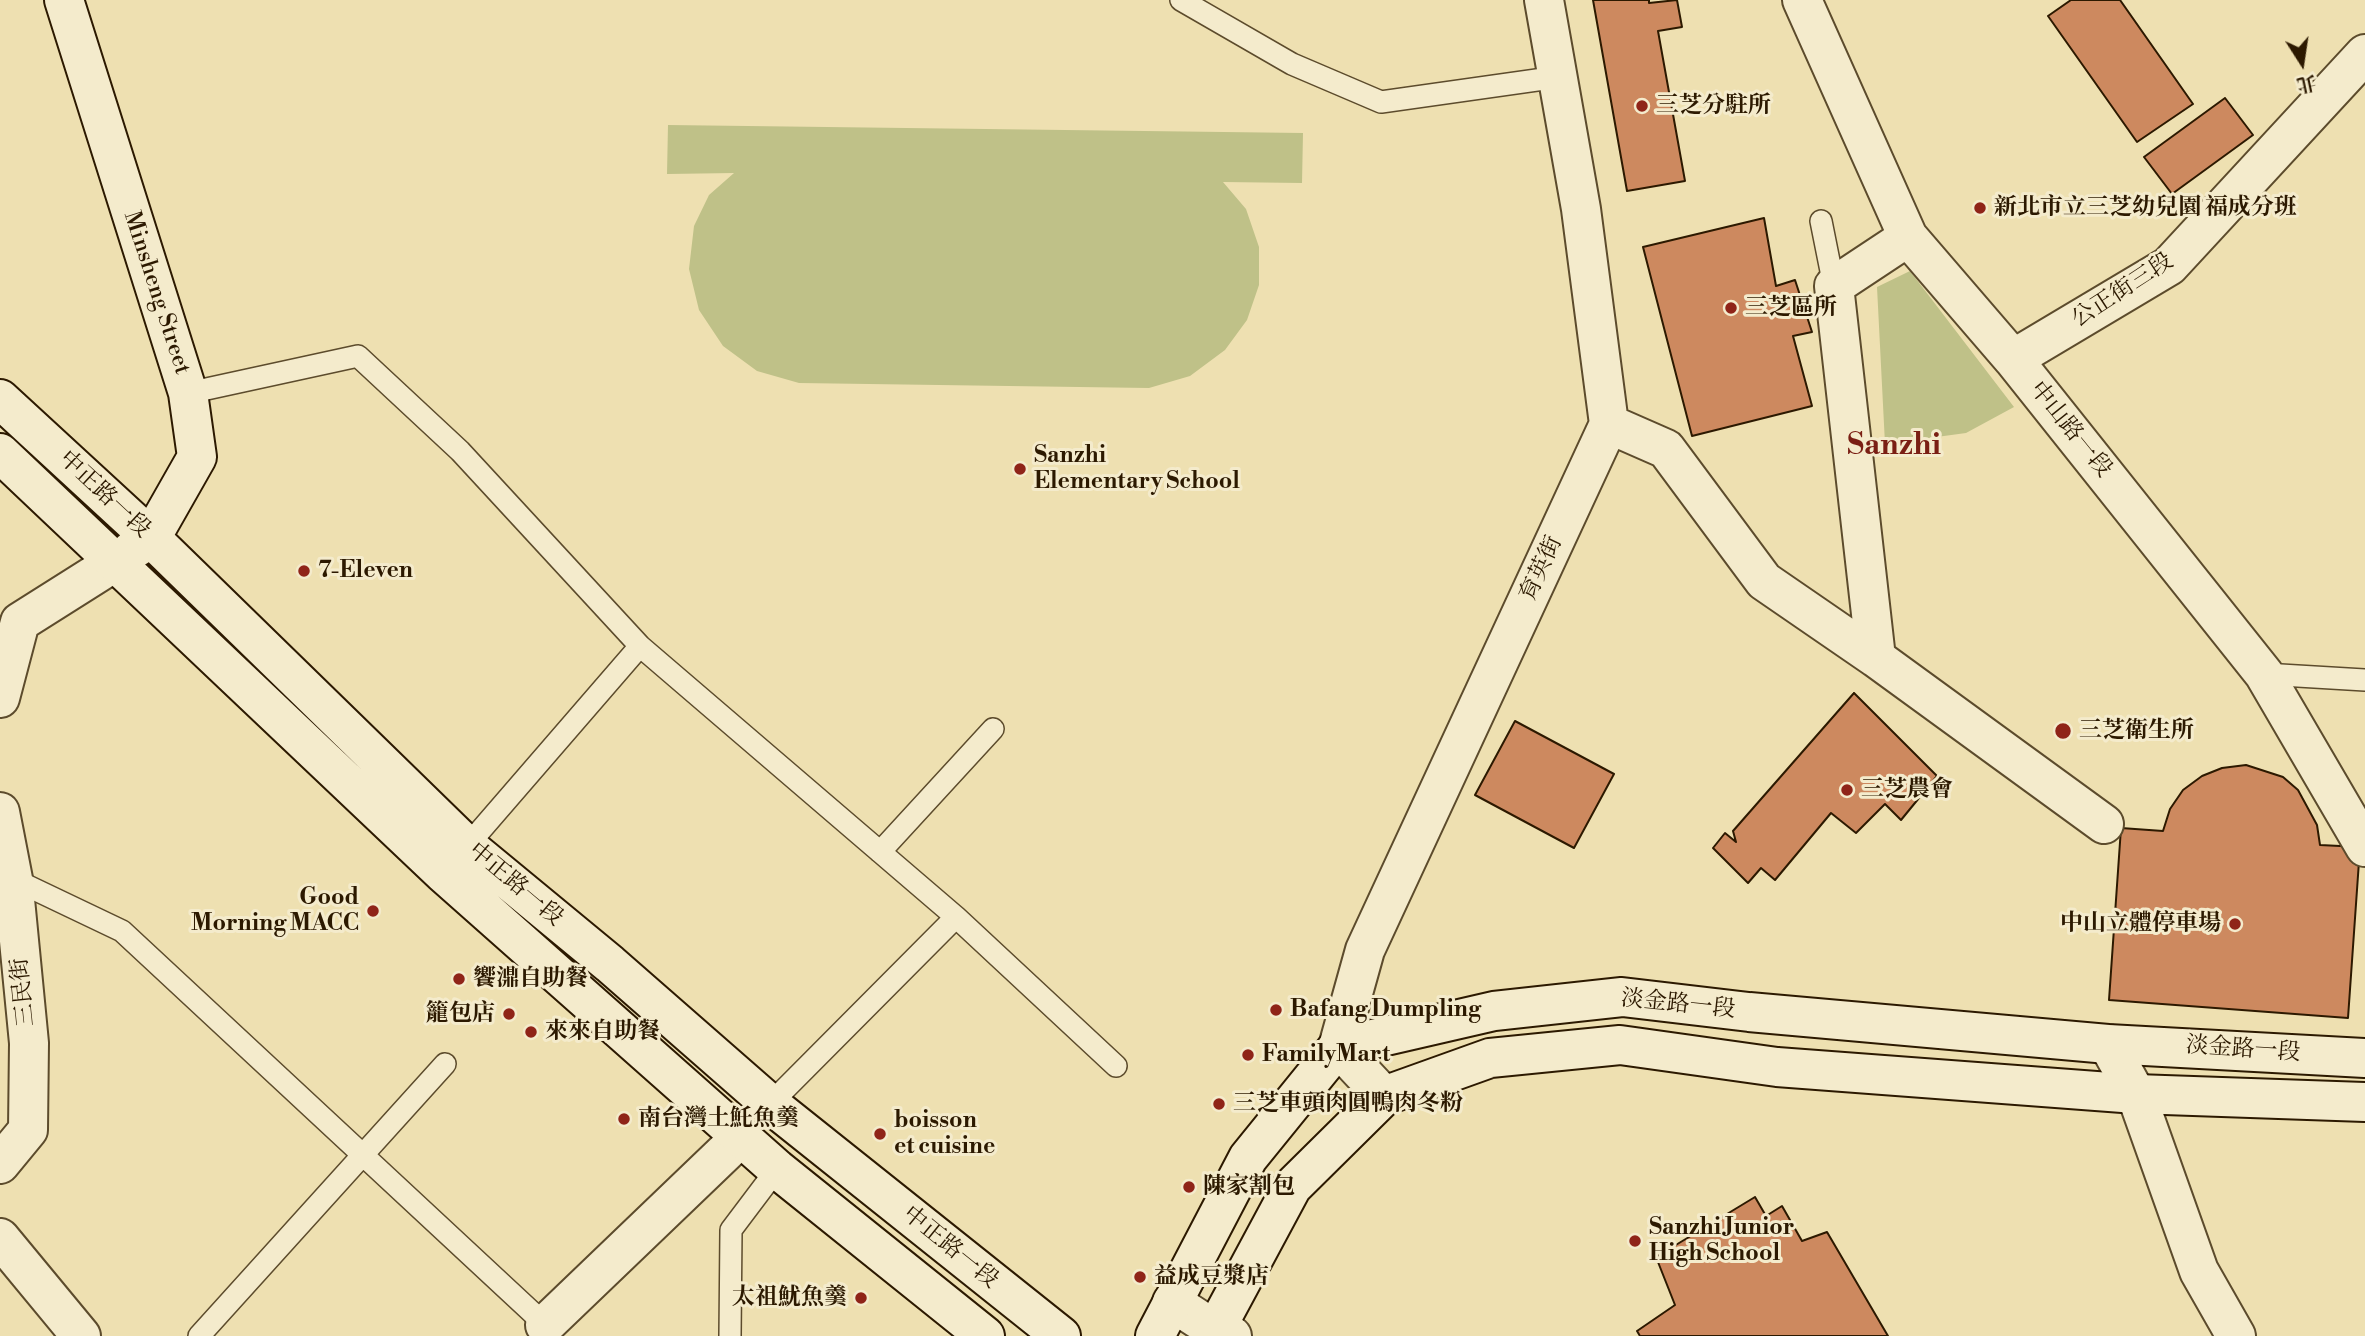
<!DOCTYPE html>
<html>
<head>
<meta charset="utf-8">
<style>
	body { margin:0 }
	#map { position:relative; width:2365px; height:1336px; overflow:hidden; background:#eee0b1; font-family:"Libre Bodoni","Noto Serif TC",serif }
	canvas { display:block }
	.north { position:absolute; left:2267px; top:28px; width:70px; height:70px; -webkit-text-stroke:5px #f4ebcc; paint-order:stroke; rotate:168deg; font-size:19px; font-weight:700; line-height:28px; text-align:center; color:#2c1900 }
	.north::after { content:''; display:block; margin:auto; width:24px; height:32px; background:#2c1900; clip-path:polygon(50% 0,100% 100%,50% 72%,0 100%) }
</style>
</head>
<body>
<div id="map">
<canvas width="2365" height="1336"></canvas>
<div class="north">北</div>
</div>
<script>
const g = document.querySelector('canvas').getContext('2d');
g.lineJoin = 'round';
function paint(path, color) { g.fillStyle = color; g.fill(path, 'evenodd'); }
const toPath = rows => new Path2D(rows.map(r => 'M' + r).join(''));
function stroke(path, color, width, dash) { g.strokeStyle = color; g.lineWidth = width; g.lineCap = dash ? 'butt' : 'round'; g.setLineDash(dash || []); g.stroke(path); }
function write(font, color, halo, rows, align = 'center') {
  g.font = font + ' "Libre Bodoni","Noto Serif TC",serif'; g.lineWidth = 6; g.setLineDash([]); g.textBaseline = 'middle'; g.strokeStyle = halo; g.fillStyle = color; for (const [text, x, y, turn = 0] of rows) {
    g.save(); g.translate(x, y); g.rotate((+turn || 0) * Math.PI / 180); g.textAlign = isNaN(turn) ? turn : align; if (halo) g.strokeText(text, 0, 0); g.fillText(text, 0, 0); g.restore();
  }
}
paint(toPath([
	[668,125,1303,133,1302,183,1223,182,1246,209,1259,247,1259,285,1247,320,1225,350,1190,376,1149,388,799,383,757,371,723,346,699,310,689,269,694,226,709,195,734,173,667,174],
	[1910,271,2014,407,1966,433,1885,444,1877,287]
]), '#bfc188');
const building = toPath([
	[1593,0,1649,0,1649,3,1677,0,1682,27,1658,31,1685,181,1627,191,1593,0],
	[2071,0,2120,0,2193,104,2137,142,2048,16,2071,0],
	[2225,98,2253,135,2172,194,2144,157,2225,98],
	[1764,218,1776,286,1795,280,1812,332,1793,336,1812,406,1692,436,1643,247,1764,218],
	[1854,693,1937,776,1901,820,1885,804,1856,833,1831,813,1775,880,1761,868,1748,883,1713,848,1725,833,1736,842,1733,831,1854,693],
	[1515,721,1614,774,1574,848,1475,795,1515,721],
	[2246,765,2283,777,2298,790,2317,825,2320,845,2360,847,2348,1018,2109,1000,2121,828,2163,831,2170,809,2183,790,2202,776,2222,768,2246,765],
	[1755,1197,1766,1216,1782,1206,1802,1241,1827,1232,1888,1336,1640,1336,1637,1331,1675,1305,1656,1257,1755,1197]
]);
paint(building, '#cd895f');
stroke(building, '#2c1900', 2);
const lane = toPath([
	[1181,0,1292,64,1381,102,1558,77],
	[1821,221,1834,286],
	[188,393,358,356,460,451,640,646,956,917,770,1104],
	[2264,674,2365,680],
	[467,846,640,646],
	[880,852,993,729],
	[13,879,122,931,551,1330],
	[956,917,1116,1066],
	[199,1336,445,1064],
	[730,1336,731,1230,777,1169]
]);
const street = toPath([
	[1802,0,1908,237,2013,359,2264,674,2365,847],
	[2013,359,2169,266,2365,54],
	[1609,424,1666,449,1764,581,1876,658,2104,824],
	[1876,658,1834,286,1908,237],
	[0,698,20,622,115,562],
	[0,812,13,879,29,1043,28,1130,0,1164],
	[2108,1044,2136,1094,2199,1271,2236,1336],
	[1384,1096,1338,1047,1365,950,1609,424,1581,209,1544,0],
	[0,1238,81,1336],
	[1172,1302,1215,1330,1232,1336],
	[545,1325,741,1137]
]);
const secondary = toPath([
	[64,0,188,393,197,457,151,538,131,551],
	[0,399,151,538,467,846,610,964,770,1104,1061,1336],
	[0,453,443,873,777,1169,985,1336],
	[1155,1336,1248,1158,1338,1047,1494,1011,1622,997,1749,1012,2108,1044,2365,1058],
	[1212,1336,1292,1187,1384,1096,1490,1058,1620,1045,1777,1067,2136,1094,2365,1102]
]);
stroke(lane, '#5c4b2c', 24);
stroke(street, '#5c4b2c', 42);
stroke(secondary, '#2c1900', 42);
stroke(lane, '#f4ebcc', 21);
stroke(street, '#f4ebcc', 38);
stroke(secondary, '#f4ebcc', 38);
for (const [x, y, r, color] of [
	[1642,106,7,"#8f2418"],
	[1980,208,7,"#8f2418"],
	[1731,308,7,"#8f2418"],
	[1020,469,7,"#8f2418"],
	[304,571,7,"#8f2418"],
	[2063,731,9,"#8f2418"],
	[1847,790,7,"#8f2418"],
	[373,911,7,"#8f2418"],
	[2235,924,7,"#8f2418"],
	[459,979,7,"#8f2418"],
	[1276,1010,7,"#8f2418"],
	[509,1014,7,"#8f2418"],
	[531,1032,7,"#8f2418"],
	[1248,1055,7,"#8f2418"],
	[1219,1104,7,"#8f2418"],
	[624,1119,7,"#8f2418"],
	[880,1134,7,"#8f2418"],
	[1189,1187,7,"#8f2418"],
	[1635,1241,7,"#8f2418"],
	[1140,1277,7,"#8f2418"],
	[861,1298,7,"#8f2418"]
]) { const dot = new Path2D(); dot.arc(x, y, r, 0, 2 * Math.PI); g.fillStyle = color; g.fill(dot); stroke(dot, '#f4ebcc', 2.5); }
write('bold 23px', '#2c1900', '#f4ebcc', [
	["三芝分駐所",1656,106],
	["新北市立三芝幼兒園 福成分班",1994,208],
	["三芝區所",1745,308],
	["Sanzhi",1034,456],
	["Elementary School",1034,482],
	["7-Eleven",318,571],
	["三芝衛生所",2079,731],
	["三芝農會",1861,790],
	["Good",359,898,"right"],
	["Morning MACC",359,924,"right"],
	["中山立體停車場",2221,924,"right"],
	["饗濎自助餐",473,979],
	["Bafang Dumpling",1290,1010],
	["籠包店",495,1014,"right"],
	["來來自助餐",545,1032],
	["FamilyMart",1262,1055],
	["三芝車頭肉圓鴨肉冬粉",1233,1104],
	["南台灣土魠魚羹",638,1119],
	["boisson",894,1121],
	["et cuisine",894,1147],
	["陳家割包",1203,1187],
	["Sanzhi Junior",1649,1228],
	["High School",1649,1254],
	["益成豆漿店",1154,1277],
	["太祖魷魚羹",847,1298,"right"]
], 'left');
write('23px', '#2c1900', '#f4ebcc', [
	["公正街三段",2123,291,-33],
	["Minsheng Street",156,293,72],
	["中山路一段",2070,430,51],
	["中正路一段",104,495,43],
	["育英街",1542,569,-65],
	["中正路一段",515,885,40],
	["三民街",24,992,-96],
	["淡金路一段",1678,1005,6],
	["淡金路一段",2243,1050,4],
	["中正路一段",950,1248,39]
]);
write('bold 30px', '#7a1f14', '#f4ebcc', [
	["Sanzhi",1894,447]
]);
</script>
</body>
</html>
